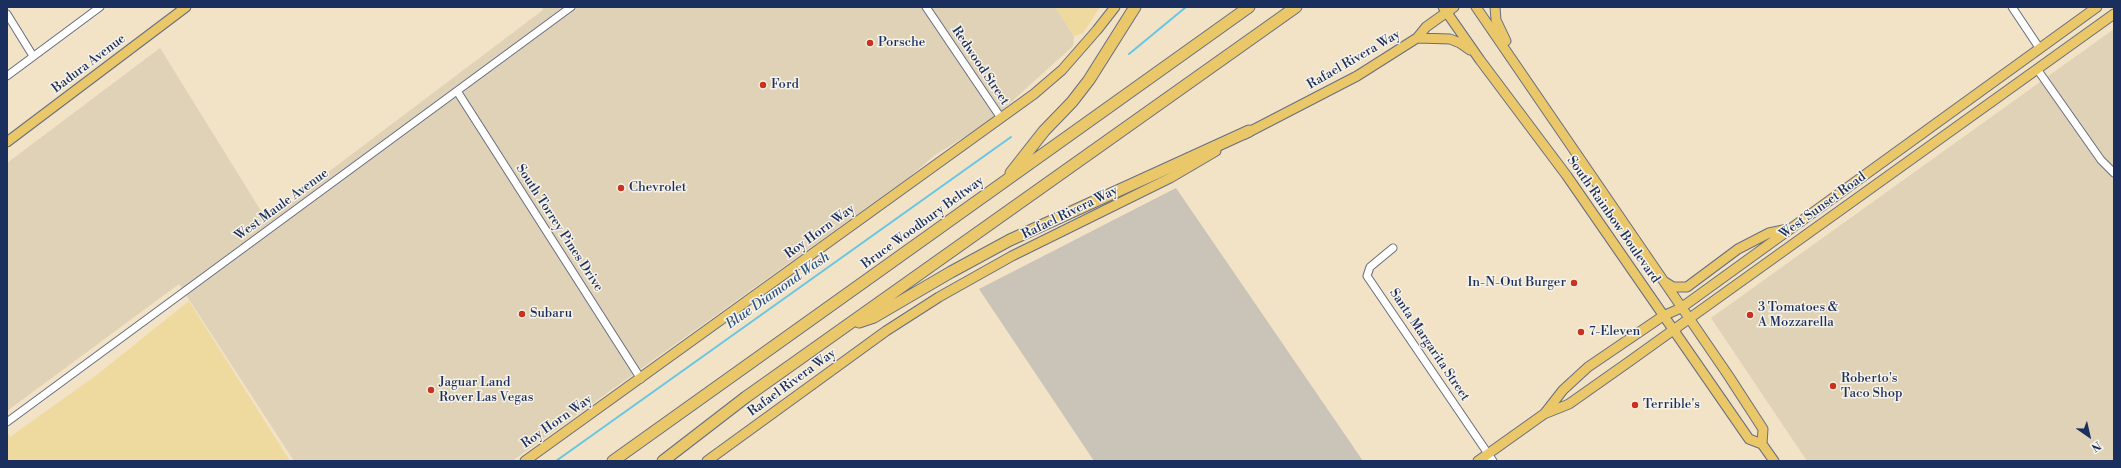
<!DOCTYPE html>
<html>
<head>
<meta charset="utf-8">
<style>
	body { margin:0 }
	#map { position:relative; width:2121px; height:468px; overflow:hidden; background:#f2e2c6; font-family:"Libre Bodoni",serif }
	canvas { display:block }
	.frame { position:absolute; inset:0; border:8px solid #1b2f5e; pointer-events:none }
	.north { position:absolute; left:2069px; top:416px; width:40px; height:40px; -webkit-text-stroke:3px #f7f3e8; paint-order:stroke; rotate:146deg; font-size:11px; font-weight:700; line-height:16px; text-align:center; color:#1b2f5e }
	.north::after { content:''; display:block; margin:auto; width:14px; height:18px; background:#1b2f5e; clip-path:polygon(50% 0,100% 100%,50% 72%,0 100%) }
</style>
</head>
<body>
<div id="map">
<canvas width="2121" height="468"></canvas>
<div class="frame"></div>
<div class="north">N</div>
</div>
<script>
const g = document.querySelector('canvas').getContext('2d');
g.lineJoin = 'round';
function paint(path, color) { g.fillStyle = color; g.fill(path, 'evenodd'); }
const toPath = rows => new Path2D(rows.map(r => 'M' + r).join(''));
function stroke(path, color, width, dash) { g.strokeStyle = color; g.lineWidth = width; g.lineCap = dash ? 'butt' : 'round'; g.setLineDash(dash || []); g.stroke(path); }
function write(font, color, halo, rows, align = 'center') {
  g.font = font + ' "Libre Bodoni",serif'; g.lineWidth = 3; g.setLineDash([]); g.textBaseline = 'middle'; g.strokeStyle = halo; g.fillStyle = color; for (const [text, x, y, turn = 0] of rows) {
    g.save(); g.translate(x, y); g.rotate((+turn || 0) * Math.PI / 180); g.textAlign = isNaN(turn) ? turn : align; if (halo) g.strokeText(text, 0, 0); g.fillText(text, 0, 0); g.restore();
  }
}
paint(toPath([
	[542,7,1055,7,1074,36,1073,46,990,121,935,155,909,177,512,461,294,461,179,284,7,411,7,163,160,48,266,219,543,10],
	[2114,29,2114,461,1807,461,1711,318]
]), '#e0d2b6');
paint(toPath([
	[1176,188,1363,461,1094,461,979,289]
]), '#c9c3b8');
paint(toPath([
	[1055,7,1100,7,1083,33,1074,36],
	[189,301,290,461,7,461,7,432,10,437,98,374]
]), '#eeda9e');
stroke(toPath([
	[1129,54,1186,7],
	[556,461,1011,137]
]), '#66c6e5', 2);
const minor = toPath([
	[926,7,1001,118],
	[2012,7,2040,49],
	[7,14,33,56],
	[2037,69,2101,160,2114,173],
	[7,76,100,7],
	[457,91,641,379],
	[1393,248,1370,267,1367,276,1493,461],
	[7,422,571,7]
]);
const major = toPath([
	[1443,7,1480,60,1567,176,1749,439,1762,444,1774,461],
	[1476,7,1728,375,1763,429,1762,444],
	[1495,7,1496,20,1506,41],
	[1417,38,1450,39,1460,43,1470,50],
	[1245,134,1357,76,1417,38,1426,27,1454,7],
	[7,142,186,7],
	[1665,282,1673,287,1687,287,1738,249,1769,233,1788,229],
	[1545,413,1563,390,1588,367,1663,316,1681,308,2097,7],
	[525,461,1034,94,1062,70,1097,30,1115,7],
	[707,461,886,331,939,297,1012,256,1170,178,1216,151],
	[1478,461,1544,414,1569,404,1630,361,2114,14]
]);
const highway = toPath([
	[1011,173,1044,131,1072,102,1089,80,1135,7],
	[859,322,874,317,951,272,1010,240,1249,131],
	[613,461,1249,7],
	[663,461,746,397,1296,7]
]);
stroke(minor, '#666e82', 9);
stroke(major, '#666e82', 11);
stroke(highway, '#666e82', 13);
stroke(minor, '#fff', 7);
stroke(major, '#eac769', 9);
stroke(highway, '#eac769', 11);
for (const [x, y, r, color] of [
	[870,43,4,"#c8321e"],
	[763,85,4,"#c8321e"],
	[621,188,4,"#c8321e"],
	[1574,283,4,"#c8321e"],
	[522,314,4,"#c8321e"],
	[1750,315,4,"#c8321e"],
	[1581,332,4,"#c8321e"],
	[1833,386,4,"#c8321e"],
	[431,390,4,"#c8321e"],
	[1635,405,4,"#c8321e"]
]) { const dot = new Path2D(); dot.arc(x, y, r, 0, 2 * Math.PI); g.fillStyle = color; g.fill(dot); stroke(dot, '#f7f3e8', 1.5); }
write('13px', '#1b2f5e', '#f7f3e8', [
	["Porsche",878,43],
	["Ford",771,85],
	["Chevrolet",629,188],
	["In-N-Out Burger",1566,283,"right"],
	["3 Tomatoes &",1758,308],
	["A Mozzarella",1758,323],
	["Subaru",530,314],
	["7-Eleven",1589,332],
	["Roberto's",1841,379],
	["Taco Shop",1841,394],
	["Jaguar Land",439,383],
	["Rover Las Vegas",439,398],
	["Terrible's",1643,405]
], 'left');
write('13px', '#1b2f5e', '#f7f3e8', [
	["Rafael Rivera Way",1354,60,-30],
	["Badura Avenue",89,64,-37],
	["Redwood Street",980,66,56],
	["West Maule Avenue",282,205,-36],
	["West Sunset Road",1823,206,-36],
	["Rafael Rivera Way",1070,213,-26],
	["South Rainbow Boulevard",1613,220,55],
	["Bruce Woodbury Beltway",923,223,-36],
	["South Torrey Pines Drive",559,228,57],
	["Roy Horn Way",820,232,-36],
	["Santa Margarita Street",1429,345,56],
	["Rafael Rivera Way",792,383,-36],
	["Roy Horn Way",557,422,-35]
]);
write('italic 14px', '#2e5580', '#f7f3e8', [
	["Blue Diamond Wash",778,291,-35]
]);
</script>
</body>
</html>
